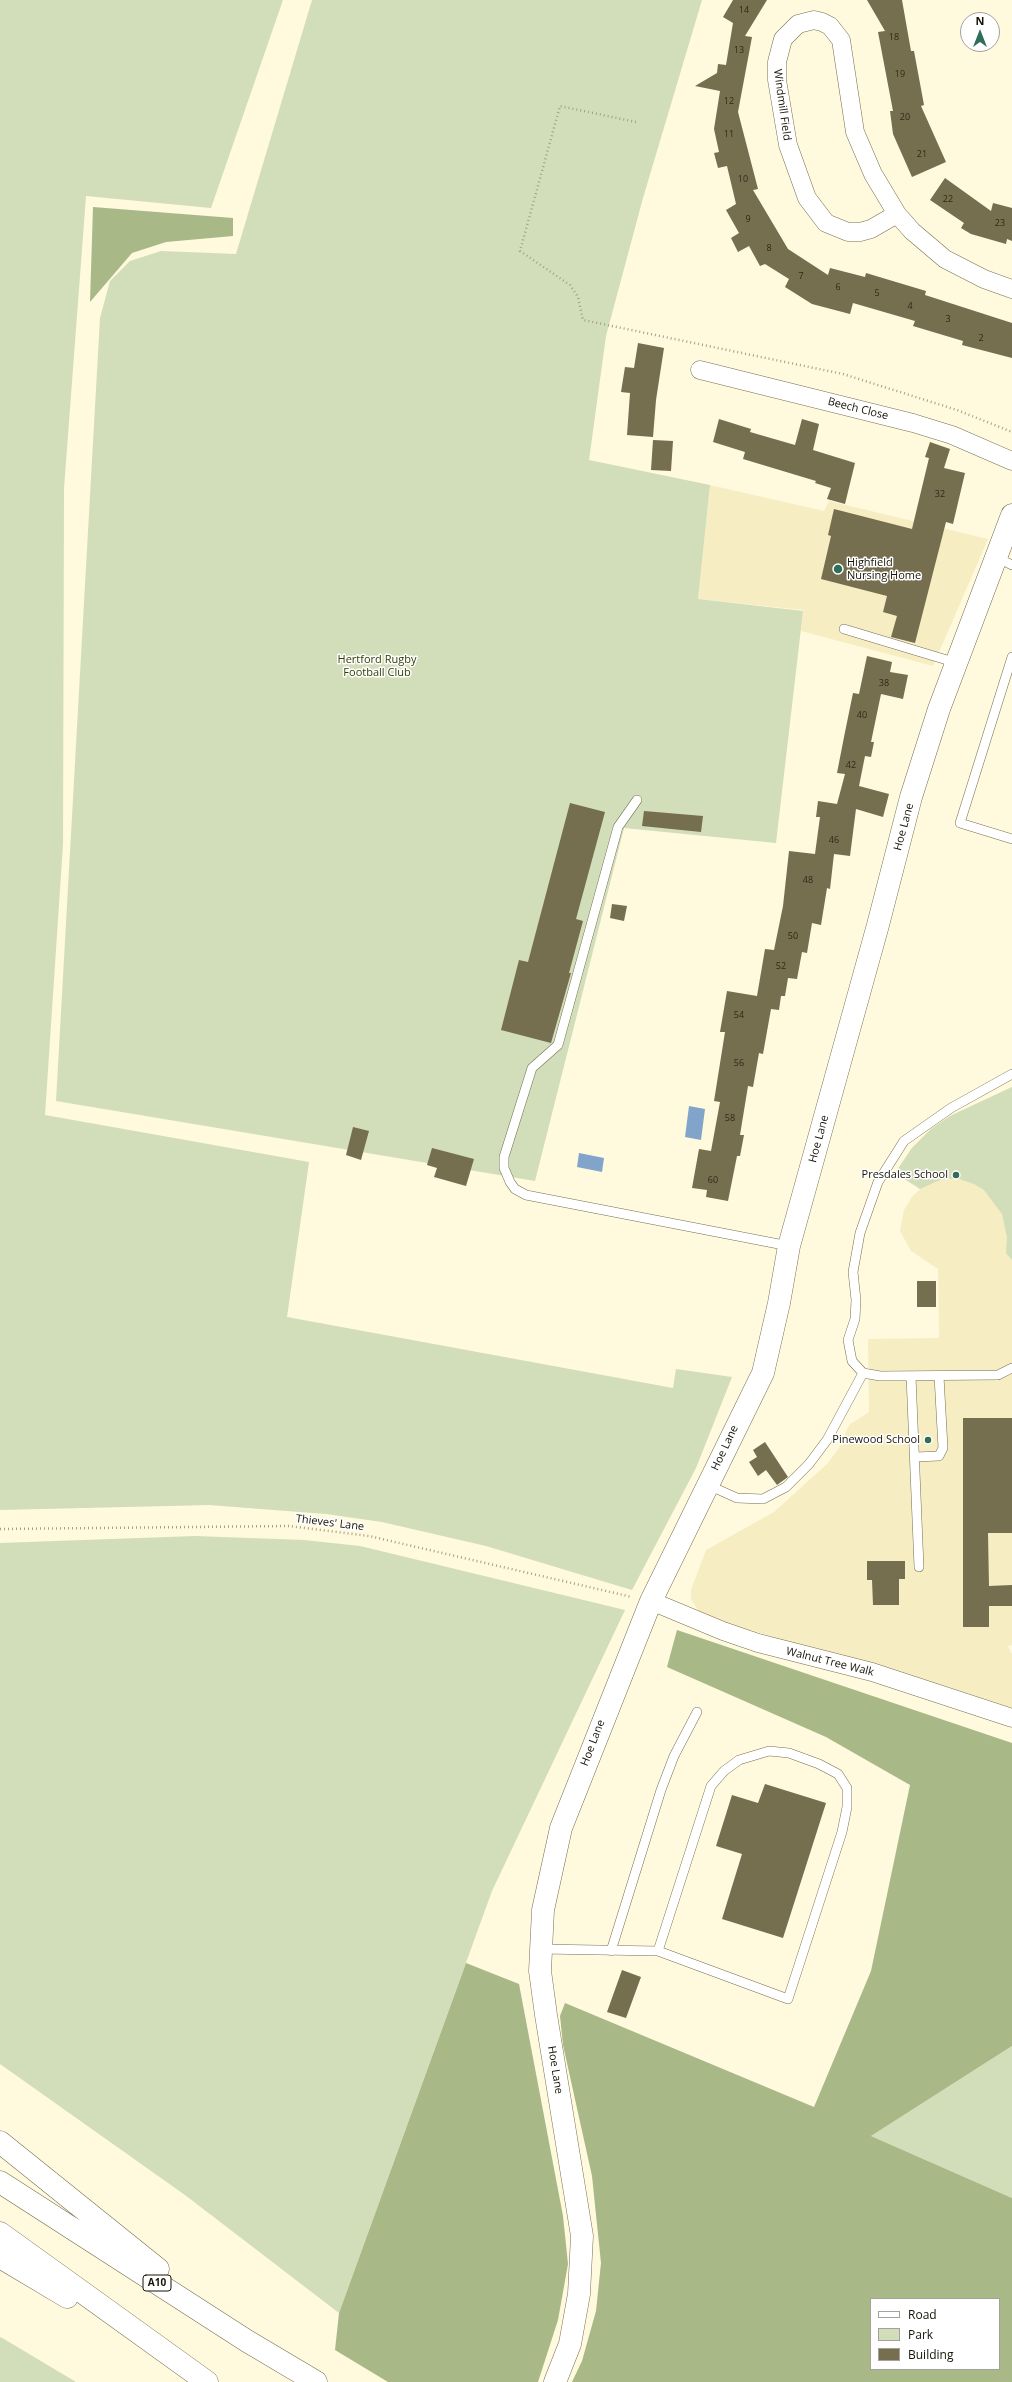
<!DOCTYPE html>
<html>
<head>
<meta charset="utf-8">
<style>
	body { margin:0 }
	#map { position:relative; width:1012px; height:2382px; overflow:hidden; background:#fff9dd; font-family:"Open Sans",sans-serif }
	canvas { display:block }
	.legend { position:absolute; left:870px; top:2298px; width:130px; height:72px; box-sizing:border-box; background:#fff; border:1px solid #a2a19c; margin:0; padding:5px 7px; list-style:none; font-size:12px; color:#161307 }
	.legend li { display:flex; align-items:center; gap:8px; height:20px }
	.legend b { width:20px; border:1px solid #a2a19c }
	.north { position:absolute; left:960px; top:12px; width:40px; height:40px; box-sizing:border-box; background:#fff; border:1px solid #a2a19c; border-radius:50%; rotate:0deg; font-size:11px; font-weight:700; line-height:16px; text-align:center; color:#161307 }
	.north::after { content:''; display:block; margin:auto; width:14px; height:18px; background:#306e5a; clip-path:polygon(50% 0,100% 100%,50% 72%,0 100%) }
</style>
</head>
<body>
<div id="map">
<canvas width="1012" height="2382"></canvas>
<ul class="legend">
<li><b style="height:5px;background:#fff"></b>Road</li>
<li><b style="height:11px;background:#d2ddba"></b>Park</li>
<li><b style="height:11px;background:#756e4f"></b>Building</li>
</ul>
<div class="north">N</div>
</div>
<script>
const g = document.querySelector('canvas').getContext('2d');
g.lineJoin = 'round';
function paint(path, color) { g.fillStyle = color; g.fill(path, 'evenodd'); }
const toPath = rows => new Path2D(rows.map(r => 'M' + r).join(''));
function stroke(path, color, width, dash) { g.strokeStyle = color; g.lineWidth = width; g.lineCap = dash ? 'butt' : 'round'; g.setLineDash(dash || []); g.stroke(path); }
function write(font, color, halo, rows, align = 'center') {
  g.font = font + ' "Open Sans",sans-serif'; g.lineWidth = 3; g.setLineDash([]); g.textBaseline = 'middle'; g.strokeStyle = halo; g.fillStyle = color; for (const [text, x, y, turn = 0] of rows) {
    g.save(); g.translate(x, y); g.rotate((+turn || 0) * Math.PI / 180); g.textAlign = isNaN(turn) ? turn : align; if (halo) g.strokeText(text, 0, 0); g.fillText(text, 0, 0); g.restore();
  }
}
paint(toPath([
	[710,485,824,511,829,501,988,539,933,666,801,631,803,610,698,599],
	[1012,1087,1012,1645,1008,1646,1012,1654,1012,1714,751,1630,725,1629,699,1612,691,1599,691,1590,706,1550,774,1512,827,1464,839,1448,849,1425,869,1412,868,1339,939,1338,938,1269,911,1251,900,1231,904,1210,912,1197,920,1189,895,1173,912,1148,931,1129,950,1116]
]), '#f7edc3');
paint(toPath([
	[0,0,283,0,211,208,86,196,64,488,63,844,45,1115,309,1162,287,1317,673,1388,676,1369,732,1377,696,1468,632,1590,486,1546,382,1522,326,1514,209,1505,0,1510],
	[312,0,702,0,643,198,606,336,589,460,710,485,698,599,803,611,776,843,624,828,535,1181,56,1101,100,318,110,281,130,261,161,251,236,254],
	[1012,1087,1012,1260,1006,1253,1007,1237,1002,1214,984,1190,974,1184,956,1178,940,1180,920,1189,895,1173,912,1148,931,1129,950,1116],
	[195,1536,304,1540,360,1546,625,1610,492,1891,339,2313,185,2195,0,2064,0,1543],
	[1012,2046,1012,2198,871,2136],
	[0,2337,4,2339,76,2382,0,2382]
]), '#d2ddba');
paint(toPath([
	[93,207,233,218,233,236,166,242,132,253,90,302],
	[677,1630,1012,1743,1012,2046,871,2136,1012,2198,1012,2382,572,2382,582,2361,596,2311,601,2263,592,2176,563,2045,560,2016,565,2003,814,2107,871,1971,910,1785,826,1737,667,1667],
	[871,2299,999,2299,999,2369,871,2369],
	[466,1963,519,1984,563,2216,568,2264,558,2320,538,2382,388,2382,335,2350,339,2313]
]), '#a9b887');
paint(toPath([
	[689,1106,705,1109,701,1140,685,1137],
	[579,1153,604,1158,602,1172,577,1167]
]), '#81a4ca');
paint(toPath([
	[733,0,767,0,745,36,752,37,738,112,758,189,753,190,788,249,828,275,830,268,865,277,866,273,926,291,925,295,1012,323,1012,358,962,345,963,341,913,326,915,321,853,303,850,314,812,304,785,287,789,279,765,264,760,266,749,246,738,252,731,238,739,233,726,210,736,204,727,166,718,168,714,153,719,152,714,129,720,91,695,86,717,73,718,64,726,65,733,23,723,17],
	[867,0,902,0,911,51,914,51,924,105,921,106,946,162,912,177,893,134,890,111,893,111,878,32,885,31],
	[945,178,991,211,993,203,1012,208,1012,241,1007,239,1006,244,971,234,961,228,964,223,930,200],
	[638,343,664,348,656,400,653,437,627,435,630,393,621,392,625,367,634,368],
	[719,419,751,429,750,432,795,445,802,419,819,424,813,450,855,463,845,504,827,499,831,488,815,483,816,481,743,459,745,452,713,442],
	[653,440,673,441,671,471,651,470],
	[930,442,950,449,944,468,965,473,953,524,946,522,915,643,891,637,897,616,883,612,887,596,821,579,831,536,828,535,834,509,912,529,929,458,925,457],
	[867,656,892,662,890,672,908,675,903,699,881,694,871,742,874,742,871,757,865,756,859,786,889,794,883,817,856,809,850,856,834,854,830,889,827,888,821,925,812,923,807,953,802,952,797,979,788,978,785,996,781,996,779,1010,771,1009,763,1054,759,1053,753,1087,748,1086,740,1135,744,1135,740,1156,737,1156,728,1201,706,1197,707,1190,692,1188,699,1149,711,1151,720,1102,714,1101,725,1032,720,1032,727,991,757,996,765,949,774,950,783,906,789,851,815,854,820,817,816,817,818,801,837,804,845,774,837,773,845,732,853,693,859,694],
	[570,803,605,812,576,919,583,921,569,973,571,973,551,1043,501,1030,519,960,528,962],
	[644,811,703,816,701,832,642,826],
	[612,904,627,906,624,921,610,918],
	[353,1127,369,1131,361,1160,346,1155],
	[432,1148,474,1159,466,1186,434,1177,437,1168,427,1165],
	[917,1281,936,1281,936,1307,917,1307],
	[963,1418,1012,1418,1012,1533,988,1533,989,1586,1012,1585,1012,1606,989,1606,989,1627,963,1627],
	[765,1442,788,1477,777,1485,766,1470,758,1476,749,1462,757,1457,753,1450],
	[867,1561,905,1561,905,1579,899,1579,899,1605,873,1605,872,1580,867,1580],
	[765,1784,826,1803,783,1938,722,1919,742,1854,716,1846,732,1795,758,1803],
	[622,1970,641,1977,626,2018,607,2012]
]), '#756e4f');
const service = toPath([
	[996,557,1012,565],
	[844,629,957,663],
	[1012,657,960,823,1012,839],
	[637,800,618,827,558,1045,532,1068,504,1157,504,1168,510,1182,515,1189,526,1195,789,1246],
	[1012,1074,951,1108,904,1141,878,1182,860,1233,853,1272,856,1300,855,1319,848,1340,852,1361,863,1373,880,1376,998,1375,1012,1368],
	[911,1376,919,1567],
	[916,1457,939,1456,943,1448,939,1376],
	[708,1485,737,1498,763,1499,786,1487,809,1464,827,1440,863,1373],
	[540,1949,658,1951,711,1786,724,1771,739,1760,769,1751,789,1753,819,1764,838,1774,847,1788,847,1807,842,1832,788,1999,658,1951],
	[611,1951,661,1790,674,1756,697,1712]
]);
const minor = toPath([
	[897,214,871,229,860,232,848,232,826,223,807,198,788,145,777,80,777,62,783,39,798,24,814,20,822,22,830,26,841,40,855,132,873,174,897,214,912,231,945,259,984,279,1012,289],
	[700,370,913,423,952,435,1012,461],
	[651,1601,723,1631,758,1643,872,1672,1012,1718]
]);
const tertiary = toPath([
	[555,2382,570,2344,579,2294,582,2236,546,2015,540,1971,543,1910,561,1828,651,1601,763,1373,779,1303,789,1246,878,925,911,797,939,709,1012,515]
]);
const trunk = toPath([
	[0,2142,158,2269],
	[0,2182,247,2341,316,2382],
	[0,2233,207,2382],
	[0,2257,67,2297]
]);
stroke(service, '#766f51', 10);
stroke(minor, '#766f51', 19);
stroke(tertiary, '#766f51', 23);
stroke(trunk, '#766f51', 23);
stroke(toPath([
	[636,122,560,106,520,251,570,285,578,297,583,320,843,374,957,410,1012,432],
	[0,1529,289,1526,369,1536,632,1597]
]), '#a49f89', 2.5, [1, 3]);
stroke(service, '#fff', 9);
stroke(minor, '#fff', 18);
stroke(tertiary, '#fff', 22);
stroke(trunk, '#fff', 22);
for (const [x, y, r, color] of [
	[838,569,5,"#306e5a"],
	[956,1175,4,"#306e5a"],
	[928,1440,4,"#306e5a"]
]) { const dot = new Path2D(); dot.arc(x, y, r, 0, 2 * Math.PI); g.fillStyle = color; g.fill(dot); stroke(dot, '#fff', 1.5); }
write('9px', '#2e2a19', null, [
	["14",744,10],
	["18",894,37],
	["13",739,50],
	["19",900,74],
	["12",729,101],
	["20",905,117],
	["11",729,134],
	["21",922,154],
	["10",743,179],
	["22",948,199],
	["9",748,219],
	["23",1000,223],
	["8",769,248],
	["7",801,276],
	["6",838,287],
	["5",877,293],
	["4",910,306],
	["3",948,319],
	["2",981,338],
	["32",940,494],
	["38",884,683],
	["40",862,715],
	["42",851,765],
	["46",834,840],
	["48",808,880],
	["50",793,936],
	["52",781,966],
	["54",739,1015],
	["56",739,1063],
	["58",730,1118],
	["60",713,1180]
]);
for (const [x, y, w] of [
	[157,2283,28]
]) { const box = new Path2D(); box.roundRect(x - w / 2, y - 8, w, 16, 3); g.fillStyle = '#fff'; g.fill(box); stroke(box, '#161307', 1); }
write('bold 10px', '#161307', null, [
	["A10",157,2283]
]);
write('11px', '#161307', '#fff', [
	["Windmill Field",782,105,82],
	["Beech Close",858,409,14],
	["Hoe Lane",904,827,-75],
	["Hoe Lane",819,1139,-75],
	["Hoe Lane",725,1448,-65],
	["Thieves' Lane",330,1523,7],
	["Walnut Tree Walk",830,1662,14],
	["Hoe Lane",593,1743,-69],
	["Hoe Lane",555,2070,81]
]);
write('11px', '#161307', '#fff', [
	["Highfield",847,563,"left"],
	["Nursing Home",847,576,"left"],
	["Presdales School",948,1175],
	["Pinewood School",920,1440]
], 'right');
write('11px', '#313d03', '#fff', [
	["Hertford Rugby",377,660],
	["Football Club",377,673]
]);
</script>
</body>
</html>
